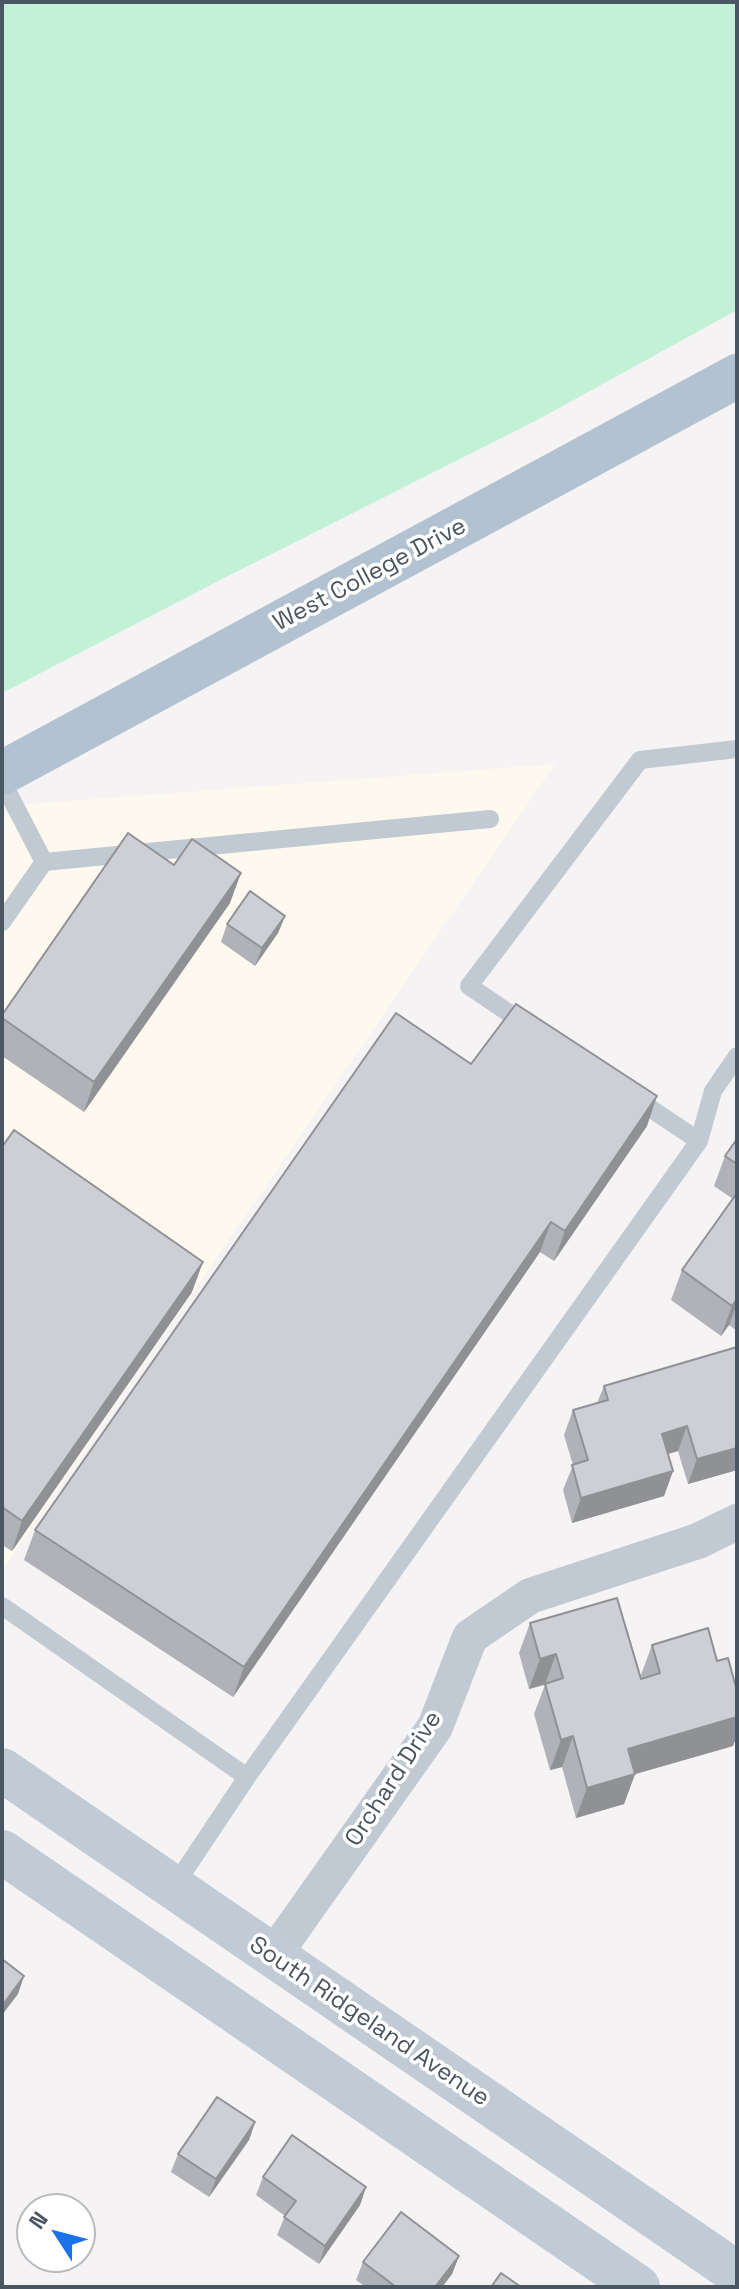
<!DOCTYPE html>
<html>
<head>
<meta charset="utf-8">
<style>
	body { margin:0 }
	#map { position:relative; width:739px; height:2289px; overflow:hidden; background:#f5f3f3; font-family:"Space Grotesk",sans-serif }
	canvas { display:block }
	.frame { position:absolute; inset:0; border:4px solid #4a5661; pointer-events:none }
	.north { position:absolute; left:16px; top:2193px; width:80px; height:80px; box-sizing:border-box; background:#fff; border:2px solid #b7bbc0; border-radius:50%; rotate:306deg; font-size:22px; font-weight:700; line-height:32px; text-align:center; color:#4a5661 }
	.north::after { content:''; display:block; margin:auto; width:28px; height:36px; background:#1a73e8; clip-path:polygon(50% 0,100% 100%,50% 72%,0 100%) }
</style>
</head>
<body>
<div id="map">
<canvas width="739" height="2289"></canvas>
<div class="frame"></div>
<div class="north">N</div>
</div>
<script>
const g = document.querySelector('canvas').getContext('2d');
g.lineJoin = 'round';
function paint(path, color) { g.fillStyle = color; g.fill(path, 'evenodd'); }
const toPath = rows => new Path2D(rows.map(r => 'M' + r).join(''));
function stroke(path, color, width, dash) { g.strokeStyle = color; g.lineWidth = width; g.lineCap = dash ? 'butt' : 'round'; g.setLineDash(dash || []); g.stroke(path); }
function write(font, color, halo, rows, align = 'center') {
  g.font = font + ' "Space Grotesk",sans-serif'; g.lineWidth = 7; g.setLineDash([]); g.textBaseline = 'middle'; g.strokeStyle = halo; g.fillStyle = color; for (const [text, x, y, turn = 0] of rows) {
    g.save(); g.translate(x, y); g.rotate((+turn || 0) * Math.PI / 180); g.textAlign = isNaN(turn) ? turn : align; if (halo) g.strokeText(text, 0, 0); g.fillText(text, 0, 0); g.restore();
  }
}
paint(toPath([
	[555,764,2,1571,2,818,27,804]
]), '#fdf9ef');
paint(toPath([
	[2,2,737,2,737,310,539,419,228,576,2,693]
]), '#c3f1d5');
stroke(toPath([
	[2,781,44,862],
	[2,922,44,862,490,819],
	[528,1026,469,986,640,760,737,749],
	[699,1141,713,1091,737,1056],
	[2,1606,247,1777,173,1888],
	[247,1777,699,1141,632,1096]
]), '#c1cad2', 18);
stroke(toPath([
	[273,1956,435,1727,470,1637,530,1596,698,1541,737,1522]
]), '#c1cad2', 36);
stroke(toPath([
	[2,1770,737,2273],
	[2,1852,638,2287]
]), '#c1cbd6', 44);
stroke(toPath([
	[2,773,737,376]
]), '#b3c2d1', 44);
paint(toPath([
	[230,903,84,1112,2,1056,2,1015],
	[285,916,278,933,255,966,221,942,227,924],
	[471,1064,647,1126,554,1261,540,1252,233,1697,24,1560,35,1530],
	[737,1139,737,1331,729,1325,721,1336,671,1300,682,1270,733,1199,714,1186,725,1156],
	[2,1147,192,1292,12,1551,2,1545],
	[737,1347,737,1470,688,1484,678,1451,668,1454,673,1471,664,1496,572,1523,563,1490,573,1465,564,1435,573,1410,597,1403,604,1386],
	[530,1623,641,1679,642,1679,641,1675,652,1645,717,1661,737,1691,737,1735,733,1746,635,1774,624,1804,576,1818,562,1767,550,1770,534,1714,545,1685,529,1689,519,1653],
	[255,2122,249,2140,209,2197,171,2172,178,2154],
	[263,2177,366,2187,360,2205,319,2264,277,2235,285,2216,256,2195],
	[459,2256,452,2274,442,2287,366,2287,356,2280,363,2262]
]), '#b0b2b7');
paint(toPath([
	[241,873,230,903,84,1112,94,1082],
	[285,916,278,933,255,966,262,948],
	[657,1096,647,1126,554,1261,565,1231],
	[551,1222,540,1252,233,1697,244,1667],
	[203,1262,192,1292,12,1551,22,1521],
	[737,1299,737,1304,729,1325,721,1336,732,1306],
	[687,1426,678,1451,653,1458,662,1434],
	[737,1448,737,1470,688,1484,697,1459],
	[673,1471,664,1496,572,1523,581,1498],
	[556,1654,545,1684,529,1689,540,1659],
	[737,1717,737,1735,733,1746,618,1779,628,1749],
	[573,1736,562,1767,550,1770,561,1740],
	[635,1774,624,1804,576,1818,587,1788],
	[24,1976,18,1994,2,2015,2,2006],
	[255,2122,249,2140,209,2197,216,2179],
	[366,2187,360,2205,319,2264,325,2246],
	[459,2256,452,2274,442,2287,435,2287]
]), '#909195');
const building = toPath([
	[128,833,174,865,192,839,241,873,94,1082,2,1018,2,1015,128,833],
	[250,891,285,916,262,948,227,924,250,891],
	[516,1004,657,1096,565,1231,551,1222,244,1667,35,1530,396,1013,471,1064,516,1004],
	[14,1130,203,1262,22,1521,2,1507,2,1147,14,1130],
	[737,1139,737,1164,725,1156,737,1139],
	[737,1193,737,1299,732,1306,682,1270,737,1193],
	[737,1347,737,1448,697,1459,687,1426,662,1434,673,1471,581,1498,572,1465,588,1460,573,1410,608,1400,604,1386,737,1347],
	[617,1598,641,1679,660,1673,652,1645,708,1628,717,1661,728,1658,737,1691,737,1717,628,1749,635,1774,587,1788,573,1736,561,1740,545,1684,563,1678,556,1654,540,1659,530,1623,617,1598],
	[2,1959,24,1976,2,2006,2,1959],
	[217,2097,255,2122,216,2179,178,2154,217,2097],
	[292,2135,366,2187,325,2246,284,2217,296,2201,263,2177,292,2135],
	[401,2212,459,2256,435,2287,396,2287,363,2262,401,2212],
	[501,2273,521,2287,491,2287,501,2273]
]);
paint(building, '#cdcfd5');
stroke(building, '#909195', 2);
write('24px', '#4a5661', '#fff', [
	["West College Drive",370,575,-28],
	["Orchard Drive",394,1779,-57],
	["South Ridgeland Avenue",369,2022,34]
]);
</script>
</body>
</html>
